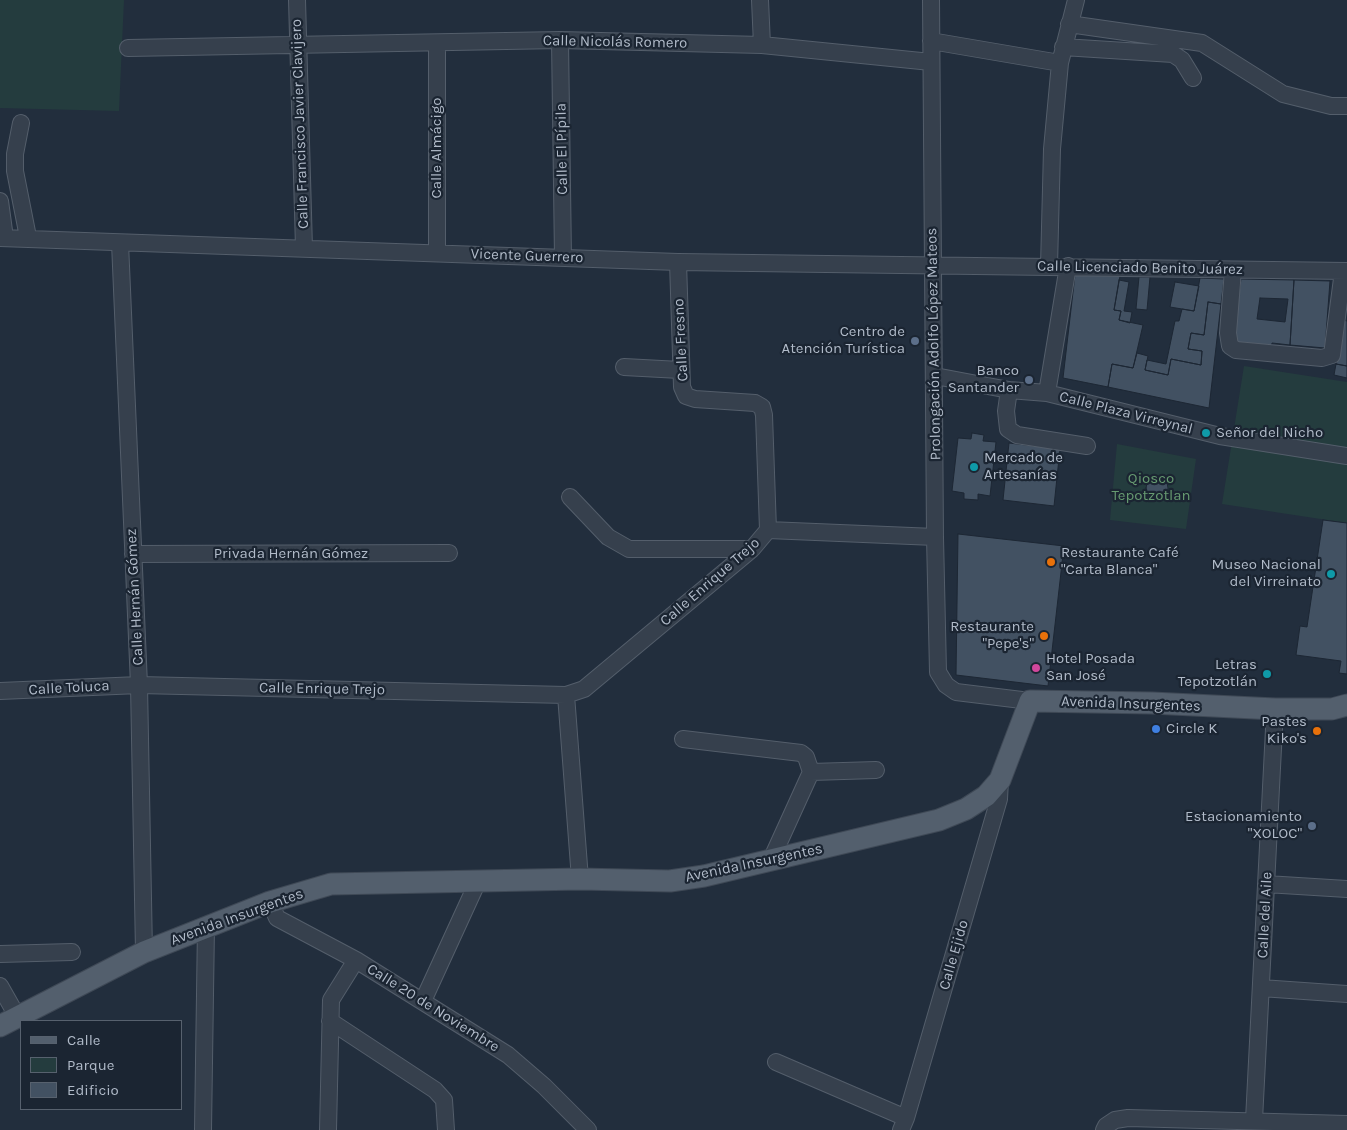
<!DOCTYPE html>
<html>
<head>
<meta charset="utf-8">
<style>
	body { margin:0 }
	#map { position:relative; width:1347px; height:1130px; overflow:hidden; background:#222e3d; font-family:Karla,sans-serif }
	canvas { display:block }
	.legend { position:absolute; left:20px; top:1020px; width:162px; height:90px; box-sizing:border-box; background:#1b2532; border:1px solid #57616e; margin:0; padding:6px 9px; list-style:none; font-size:15px; color:#b1bbc9 }
	.legend li { display:flex; align-items:center; gap:10px; height:25px }
	.legend b { width:25px; border:1px solid #57616e }
</style>
</head>
<body>
<div id="map">
<canvas width="1347" height="1130"></canvas>
<ul class="legend">
<li><b style="height:6px;background:#535f6d"></b>Calle</li>
<li><b style="height:14px;background:#243c3e"></b>Parque</li>
<li><b style="height:14px;background:#425162"></b>Edificio</li>
</ul>
</div>
<script>
const g = document.querySelector('canvas').getContext('2d');
g.lineJoin = 'round';
function paint(path, color) { g.fillStyle = color; g.fill(path, 'evenodd'); }
const toPath = rows => new Path2D(rows.map(r => 'M' + r).join(''));
function stroke(path, color, width, dash) { g.strokeStyle = color; g.lineWidth = width; g.lineCap = dash ? 'butt' : 'round'; g.setLineDash(dash || []); g.stroke(path); }
function write(font, color, halo, rows, align = 'center') {
  g.font = font + ' Karla,sans-serif'; g.lineWidth = 4.5; g.setLineDash([]); g.textBaseline = 'middle'; g.strokeStyle = halo; g.fillStyle = color; for (const [text, x, y, turn = 0] of rows) {
    g.save(); g.translate(x, y); g.rotate((+turn || 0) * Math.PI / 180); g.textAlign = isNaN(turn) ? turn : align; if (halo) g.strokeText(text, 0, 0); g.fillText(text, 0, 0); g.restore();
  }
}
paint(toPath([
	[0,0,124,0,119,111,0,108],
	[1244,366,1347,382,1347,523,1222,504],
	[1117,444,1196,459,1186,529,1110,520]
]), '#243c3e');
const building = toPath([
	[1075,275,1120,276,1114,310,1121,311,1119,320,1143,325,1133,368,1112,364,1108,387,1063,378,1075,275],
	[1139,277,1150,277,1147,310,1136,309,1139,277],
	[1200,278,1224,279,1221,304,1208,302,1204,335,1191,333,1188,349,1202,351,1201,365,1171,359,1168,375,1145,370,1147,360,1166,364,1175,321,1179,321,1182,309,1194,311,1200,278],
	[1241,279,1294,280,1290,345,1272,343,1271,349,1232,345,1241,279],
	[1260,298,1288,299,1285,322,1257,319,1260,298],
	[1119,280,1129,282,1124,311,1132,312,1130,323,1119,320,1121,311,1114,310,1119,280],
	[1294,280,1330,281,1325,348,1290,345,1294,280],
	[1175,282,1199,286,1194,311,1170,307,1175,282],
	[1208,302,1221,304,1209,408,1108,387,1112,364,1133,368,1137,353,1148,356,1145,370,1168,375,1171,359,1201,365,1202,351,1188,349,1191,333,1204,335,1208,302],
	[1343,320,1347,321,1347,366,1336,364,1343,320],
	[1336,364,1347,366,1347,378,1334,375,1336,364],
	[972,433,984,435,983,441,996,442,990,496,978,494,978,500,964,499,964,493,952,491,958,438,971,439,972,433],
	[1009,443,1060,449,1054,506,1003,500,1009,443],
	'1146 488a11 11 0 1 1 22 0a11 11 0 1 1-22 0Z',
	[1323,520,1347,523,1347,674,1339,673,1341,661,1296,655,1300,626,1307,627,1323,520],
	[958,534,1064,546,1048,686,956,675,958,534]
]);
paint(building, '#425162');
stroke(building, '#1d2734', 1);
const minor = toPath([
	[297,0,304,248],
	[760,0,762,45],
	[931,0,935,537,938,672,946,685,956,692,1030,701],
	[1069,24,1202,43,1283,94,1331,106,1347,106],
	[560,40,563,258],
	[931,41,1060,63],
	[437,43,437,253],
	[1063,47,1173,54,1182,60,1193,78],
	[128,48,560,40,762,45,931,62],
	[21,123,15,154,15,171,28,237],
	[0,201,5,238],
	[0,238,678,262,1347,271],
	[120,243,139,685,144,952],
	[678,262,682,387,686,396,695,399,755,403,762,407,764,415,768,530],
	[1049,266,1052,149,1060,63,1076,0],
	[1233,270,1228,333,1230,346,1236,350,1322,358,1332,355,1343,271],
	[624,367,680,370],
	[935,376,1009,390,1047,393,1220,436,1347,456],
	[1009,390,1006,411,1008,429,1017,435,1087,446],
	[1047,393,1068,266],
	[570,497,608,537,629,549,752,549],
	[768,530,935,537],
	[133,554,449,553],
	[0,691,139,685,566,695,584,689,752,549,768,530],
	[566,695,580,879],
	[683,739,801,753,806,757,811,772,771,860],
	[811,772,876,770],
	[1266,884,1347,889],
	[270,902,277,918,356,960,508,1055,544,1086,588,1130],
	[0,954,72,952],
	[0,986,17,1016],
	[1261,988,1347,994],
	[423,1001,478,881],
	[330,1021,435,1090,444,1100,446,1130],
	[776,1062,906,1118],
	[1254,1120,1275,709],
	[203,1130,206,926],
	[328,1130,331,1000,356,960],
	[901,1130,906,1118,999,799,1000,780],
	[1104,1130,1106,1126,1115,1120,1128,1118,1347,1124]
]);
const major = toPath([
	[0,1026,144,952,270,902,331,884,580,879,670,881,704,876,939,820,966,809,986,796,1000,780,1030,701,1152,703,1275,709,1332,709,1347,705]
]);
stroke(minor, '#545e6b', 18);
stroke(major, '#3f4956', 23);
stroke(minor, '#36404d', 16);
stroke(major, '#535f6d', 21);
for (const [x, y, r, color] of [
	[915,341,5,"#5c6f8a"],
	[1029,380,5,"#5c6f8a"],
	[1206,433,5,"#0f9aa8"],
	[974,467,5,"#0f9aa8"],
	[1051,562,5,"#e8710a"],
	[1331,574,5,"#0f9aa8"],
	[1044,636,5,"#e8710a"],
	[1036,668,5,"#d1479c"],
	[1267,674,5,"#0f9aa8"],
	[1156,729,5,"#3f7fe0"],
	[1317,731,5,"#e8710a"],
	[1312,826,5,"#5c6f8a"]
]) { const dot = new Path2D(); dot.arc(x, y, r, 0, 2 * Math.PI); g.fillStyle = color; g.fill(dot); stroke(dot, '#1b2532', 2); }
write('15px', '#b1bbc9', '#1b2532', [
	["Calle Nicolás Romero",615,42,1],
	["Calle Francisco Javier Clavijero",300,124,-92],
	["Calle Almácigo",437,148,-90],
	["Calle El Pípila",562,149,-91],
	["Vicente Guerrero",527,256,2],
	["Calle Licenciado Benito Juárez",1140,268,1],
	["Calle Fresno",681,340,-93],
	["Prolongación Adolfo López Mateos",934,344,-91],
	["Calle Plaza Virreynal",1126,413,14],
	["Privada Hernán Gómez",291,554],
	["Calle Enrique Trejo",710,582,-41],
	["Calle Hernán Gómez",135,597,-93],
	["Calle Toluca",69,688,-3],
	["Calle Enrique Trejo",322,689,1],
	["Avenida Insurgentes",1131,704,2],
	["Avenida Insurgentes",754,863,-12],
	["Calle del Aile",1265,915,-87],
	["Avenida Insurgentes",237,917,-20],
	["Calle Ejido",954,955,-74],
	["Calle 20 de Noviembre",433,1008,32]
]);
write('15px', '#b1bbc9', '#1b2532', [
	["Centro de",905,332],
	["Atención Turística",905,349],
	["Banco",1019,371],
	["Santander",1019,388],
	["Señor del Nicho",1216,433,"left"],
	["Mercado de",984,458,"left"],
	["Artesanías",984,475,"left"],
	["Restaurante Café",1061,553,"left"],
	["\"Carta Blanca\"",1061,570,"left"],
	["Museo Nacional",1321,565],
	["del Virreinato",1321,582],
	["Restaurante",1034,627],
	["\"Pepe's\"",1034,644],
	["Hotel Posada",1046,659,"left"],
	["San José",1046,676,"left"],
	["Letras",1257,665],
	["Tepotzotlán",1257,682],
	["Pastes",1307,722],
	["Kiko's",1307,739],
	["Circle K",1166,729,"left"],
	["Estacionamiento",1302,817],
	["\"XOLOC\"",1302,834]
], 'right');
write('15px', '#679b71', '#1b2532', [
	["Qiosco",1151,479],
	["Tepotzotlan",1151,496]
]);
</script>
</body>
</html>
